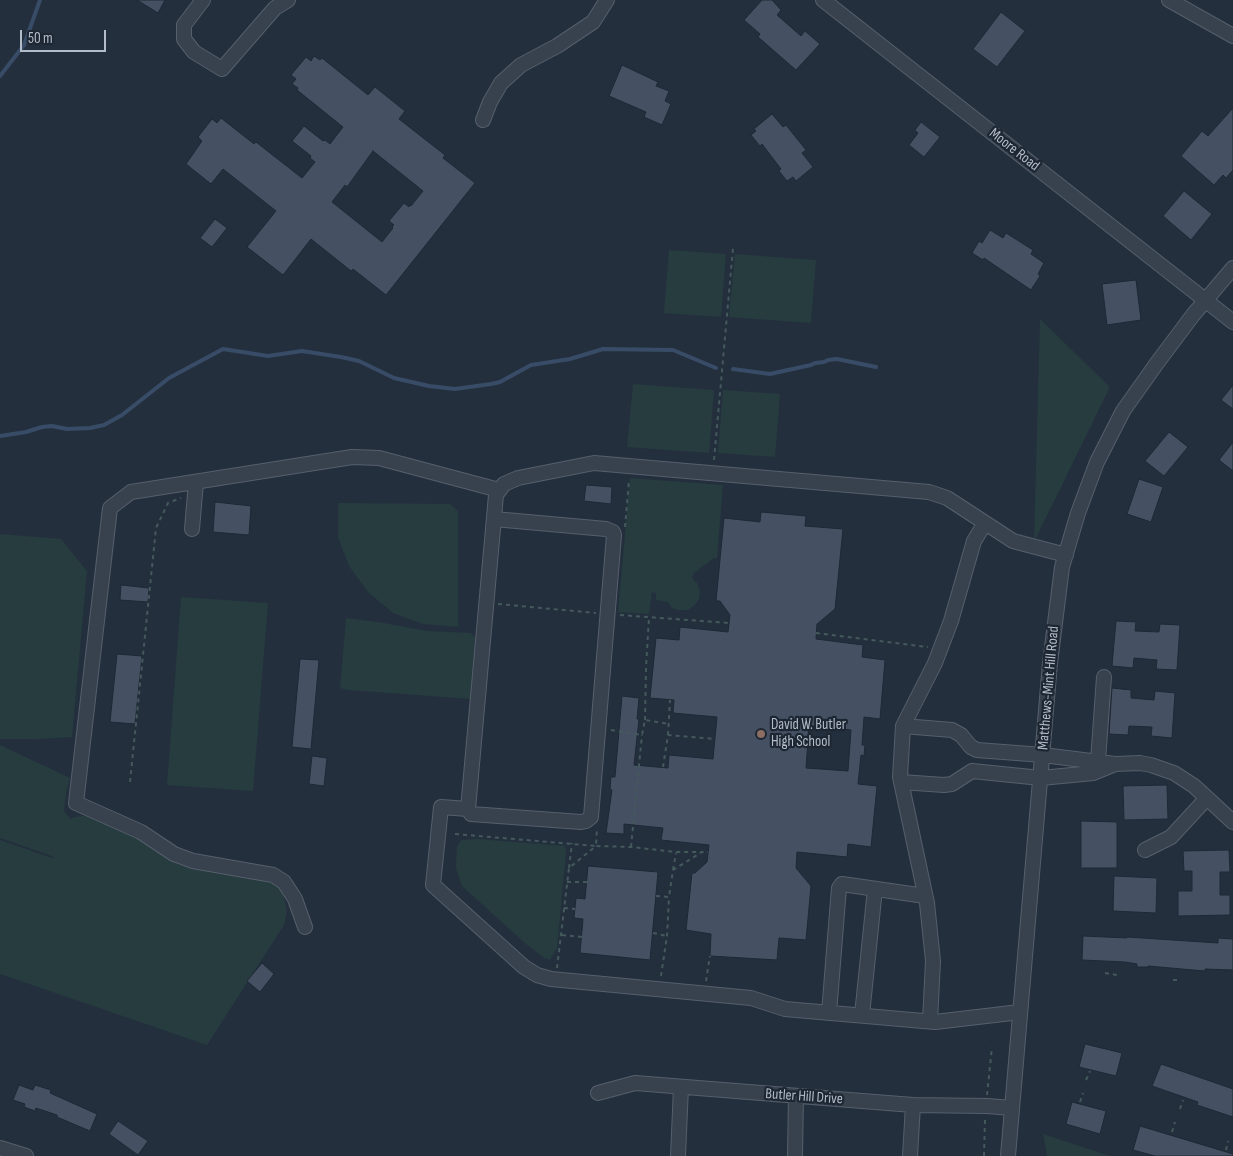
<!DOCTYPE html>
<html>
<head>
<meta charset="utf-8">
<style>
	body { margin:0 }
	#map { position:relative; width:1233px; height:1156px; overflow:hidden; background:#242f3e; font-family:"Sofia Sans Condensed",sans-serif }
	canvas { display:block }
	.scale { position:absolute; left:20px; top:30px; width:86px; height:22px; box-sizing:border-box; border:2px solid #b4bcc9; border-top:0; padding-left:6px; font-size:15px; line-height:18px; white-space:nowrap; color:#b4bcc9; -webkit-text-stroke:4px #1d2633; paint-order:stroke }
</style>
</head>
<body>
<div id="map">
<canvas width="1233" height="1156"></canvas>
<div class="scale">50 m</div>
</div>
<script>
const g = document.querySelector('canvas').getContext('2d');
g.lineJoin = 'round';
function paint(path, color) { g.fillStyle = color; g.fill(path, 'evenodd'); }
const toPath = rows => new Path2D(rows.map(r => 'M' + r).join(''));
function stroke(path, color, width, dash) { g.strokeStyle = color; g.lineWidth = width; g.lineCap = dash ? 'butt' : 'round'; g.setLineDash(dash || []); g.stroke(path); }
function write(font, color, halo, rows, align = 'center') {
  g.font = font + ' "Sofia Sans Condensed",sans-serif'; g.lineWidth = 4.5; g.setLineDash([]); g.textBaseline = 'middle'; g.strokeStyle = halo; g.fillStyle = color; for (const [text, x, y, turn = 0] of rows) {
    g.save(); g.translate(x, y); g.rotate((+turn || 0) * Math.PI / 180); g.textAlign = isNaN(turn) ? turn : align; if (halo) g.strokeText(text, 0, 0); g.fillText(text, 0, 0); g.restore();
  }
}
paint(toPath([
	[669,250,726,254,721,317,664,313],
	[735,254,816,260,811,323,729,317],
	[1040,319,1110,387,1034,542],
	[633,384,714,390,709,453,627,447],
	[723,390,780,394,775,457,718,453],
	[630,478,723,485,717,558,714,558,694,573,692,578,697,583,700,591,699,599,695,605,688,610,678,610,672,608,668,602,656,600,656,593,652,592,649,614,618,612],
	[338,503,450,504,458,511,458,627,423,624,393,613,368,592,349,566,338,537],
	[0,534,61,539,87,571,72,737,39,739,0,739],
	[181,597,268,603,253,791,167,785],
	[346,618,378,622,427,631,471,633,475,638,471,699,348,690,340,688],
	[0,745,70,778,66,793,64,812,71,819,75,817,89,815,124,828,180,865,197,869,236,873,277,882,284,897,287,912,284,925,207,1045,0,974,0,840,55,859,52,856,0,838],
	[477,839,565,846,566,853,557,948,550,960,544,958,526,944,462,886,456,868,457,847,461,840],
	[1043,1134,1110,1156,1047,1156]
]), '#263c3f');
stroke(toPath([
	[0,76,24,45,40,0],
	[733,369,770,374,811,365,815,363,824,362,828,360,837,359,876,367],
	[0,436,26,432,42,427,52,426,67,429,90,428,104,425,122,415,169,378,223,349,268,356,302,351,341,357,359,361,394,378,429,386,455,389,491,384,500,382,531,365,570,359,603,349,673,350,716,368]
]), '#394c67', 4);
const building = toPath([
	[137,0,165,0,158,13,137,0],
	[762,0,772,0,781,10,777,15,801,36,805,31,820,44,796,70,758,37,760,34,744,20,762,0],
	[1001,12,1025,31,997,67,973,49,1001,12],
	[314,56,320,60,322,58,368,95,375,87,405,111,399,119,445,155,443,158,475,183,386,295,353,269,351,271,311,239,283,275,247,247,276,211,223,169,211,184,186,164,202,141,198,137,212,119,217,123,221,118,254,144,256,142,302,178,315,162,310,158,311,156,292,141,304,126,323,141,325,140,330,144,343,127,297,90,298,88,292,84,296,79,291,75,306,57,311,61,314,56],
	[373,151,423,191,411,206,410,204,409,207,404,203,389,221,394,225,392,227,393,228,382,242,332,202,345,185,347,187,373,151],
	[622,65,658,82,656,86,669,91,665,101,671,104,662,125,644,117,646,112,609,96,622,65],
	[1233,108,1233,170,1226,178,1223,175,1214,185,1181,156,1202,131,1208,136,1233,108],
	[772,114,783,127,786,125,806,150,802,153,813,167,796,181,793,177,787,181,779,171,781,169,762,144,760,146,751,135,756,131,754,129,772,114],
	[921,122,940,137,924,157,909,145,918,133,915,130,921,122],
	[1184,191,1212,214,1191,240,1163,216,1184,191],
	[215,219,227,228,212,247,200,238,215,219],
	[990,230,1003,238,1006,233,1033,250,1031,254,1044,263,1038,274,1040,276,1031,290,984,258,983,260,972,253,979,241,982,243,990,230],
	[1136,280,1141,320,1107,325,1102,284,1136,280],
	[1233,385,1233,409,1221,400,1233,385],
	[1169,432,1188,447,1164,476,1145,461,1169,432],
	[1233,442,1233,471,1219,460,1233,442],
	[1139,479,1163,487,1151,522,1127,514,1139,479],
	[586,485,612,487,611,504,584,501,586,485],
	[215,502,251,506,249,535,213,532,215,502],
	[761,512,806,516,805,526,843,529,835,609,817,624,816,639,863,645,862,657,885,660,880,719,864,717,862,745,865,745,864,756,861,755,858,784,877,786,871,847,848,844,847,857,797,852,796,868,811,886,806,940,779,938,777,960,710,956,711,934,686,930,692,873,695,873,707,862,709,845,661,840,663,828,624,824,624,834,606,833,612,790,610,789,611,777,615,777,622,696,639,698,637,719,639,719,634,765,668,768,669,755,713,759,717,717,673,713,674,700,650,698,656,638,679,640,680,627,728,632,730,615,720,601,716,601,724,518,760,522,761,512],
	[809,726,851,730,848,771,806,768,809,726],
	[121,585,149,588,148,602,120,600,121,585],
	[1116,621,1136,622,1135,631,1159,632,1160,624,1180,625,1177,670,1156,669,1157,660,1134,658,1133,668,1112,666,1116,621],
	[117,654,142,656,135,724,110,722,117,654],
	[300,659,319,660,311,749,292,747,300,659],
	[1112,688,1131,690,1131,698,1154,700,1155,691,1175,693,1172,738,1151,736,1152,727,1129,726,1128,735,1109,734,1112,688],
	[312,756,327,758,324,786,309,784,312,756],
	[1167,785,1168,819,1124,820,1123,786,1167,785],
	[1081,821,1117,822,1117,868,1081,868,1081,821],
	[1229,850,1230,872,1220,872,1220,895,1230,895,1230,915,1178,916,1178,891,1192,891,1192,871,1184,871,1183,851,1229,850],
	[588,866,658,872,650,960,580,953,583,919,574,918,576,898,585,899,588,866],
	[1114,876,1157,878,1156,913,1113,911,1114,876],
	[1083,936,1127,938,1127,937,1218,943,1218,938,1233,939,1233,970,1205,969,1205,971,1148,966,1148,967,1137,967,1137,964,1125,962,1082,960,1083,936],
	[262,963,274,974,260,992,247,981,262,963],
	[1085,1044,1122,1053,1116,1076,1079,1067,1085,1044],
	[1161,1064,1233,1089,1233,1117,1197,1105,1198,1102,1152,1086,1161,1064],
	[19,1085,33,1090,35,1085,51,1090,50,1093,97,1114,90,1131,57,1117,57,1115,36,1108,35,1111,24,1107,25,1104,13,1100,19,1085],
	[1072,1102,1106,1111,1100,1134,1066,1124,1072,1102],
	[118,1121,148,1141,138,1155,109,1134,118,1121],
	[1140,1126,1233,1154,1233,1156,1155,1156,1133,1150,1140,1126]
]);
paint(building, '#455162');
stroke(building, '#1f2835', 1);
const minor = toPath([
	[203,0,184,25,184,39,194,52,222,69,275,8,288,0],
	[823,0,1233,322],
	[1169,0,1233,36],
	[483,120,490,102,501,83,521,65,557,46,593,22,607,0],
	[192,529,196,482],
	[1098,761,1104,677],
	[1115,764,1140,763,1151,765,1174,773,1194,786,1233,822],
	[901,782,944,785,952,784,972,771,1041,778,1093,773,1115,764,1043,755,977,750,971,747,961,735,952,730,903,726],
	[468,809,471,814,581,822,586,821,591,817,614,535,613,532,606,529,494,519],
	[1145,850,1171,837,1207,798],
	[305,927,295,899,284,882,273,875,193,861,174,854,141,832,76,803,110,508,131,492,352,457,379,458,499,490],
	[1020,1012,935,1022,785,1009,751,998,551,979,537,975,524,967,433,885,441,807,468,809,496,495,504,484,518,478,594,463,929,492,947,498,1013,541,1066,555],
	[829,1013,839,888,842,884,925,896],
	[862,1015,875,889],
	[930,1021,933,961,927,903,900,777,903,726,935,663,951,621,974,541,985,523],
	[598,1093,635,1083,913,1105,987,1106,1012,1108],
	[0,1148,26,1156],
	[678,1156,681,1087],
	[795,1156,796,1096],
	[910,1156,913,1105],
	[1008,1156,1050,663,1062,567,1078,513,1097,462,1123,411,1157,363,1193,315,1233,268]
]);
stroke(minor, '#565f6c', 16);
stroke(toPath([
	[714,460,733,248],
	[625,527,629,480],
	[498,604,596,613],
	[620,615,729,623],
	[816,633,928,647],
	[645,720,646,667,649,618],
	[611,730,642,735,645,720,669,724],
	[668,735,670,700],
	[663,767,668,735,715,739],
	[130,782,156,528,168,503,181,498],
	[455,834,596,846,597,828],
	[631,847,642,735],
	[569,868,572,843],
	[673,870,676,853],
	[567,882,587,882],
	[656,896,669,897,673,870,702,852,708,852],
	[564,908,575,909],
	[653,933,667,936],
	[562,935,582,937],
	[557,968,569,868,596,846,631,847,676,852,702,852],
	[1105,973,1117,975],
	[661,976,667,936,669,897],
	[1173,980,1181,980],
	[706,981,710,956],
	[1086,1080,1090,1071],
	[987,1095,992,1047],
	[1080,1102,1083,1093],
	[1180,1109,1183,1100],
	[1172,1132,1175,1122],
	[1226,1150,1228,1141],
	[984,1156,985,1119]
]), '#44595c', 2, [4, 4]);
stroke(minor, '#38414e', 14);
for (const [x, y, r, color] of [
	[761,734,5,"#8d6e63"]
]) { const dot = new Path2D(); dot.arc(x, y, r, 0, 2 * Math.PI); g.fillStyle = color; g.fill(dot); stroke(dot, '#1d2633', 2); }
write('15px', '#b4bcc9', '#1d2633', [
	["Moore Road",1014,150,38],
	["Matthews-Mint Hill Road",1049,688,-85],
	["Butler Hill Drive",804,1097,4]
]);
write('15px', '#b4bcc9', '#1d2633', [
	["David W. Butler",771,725],
	["High School",771,742]
], 'left');
</script>
</body>
</html>
